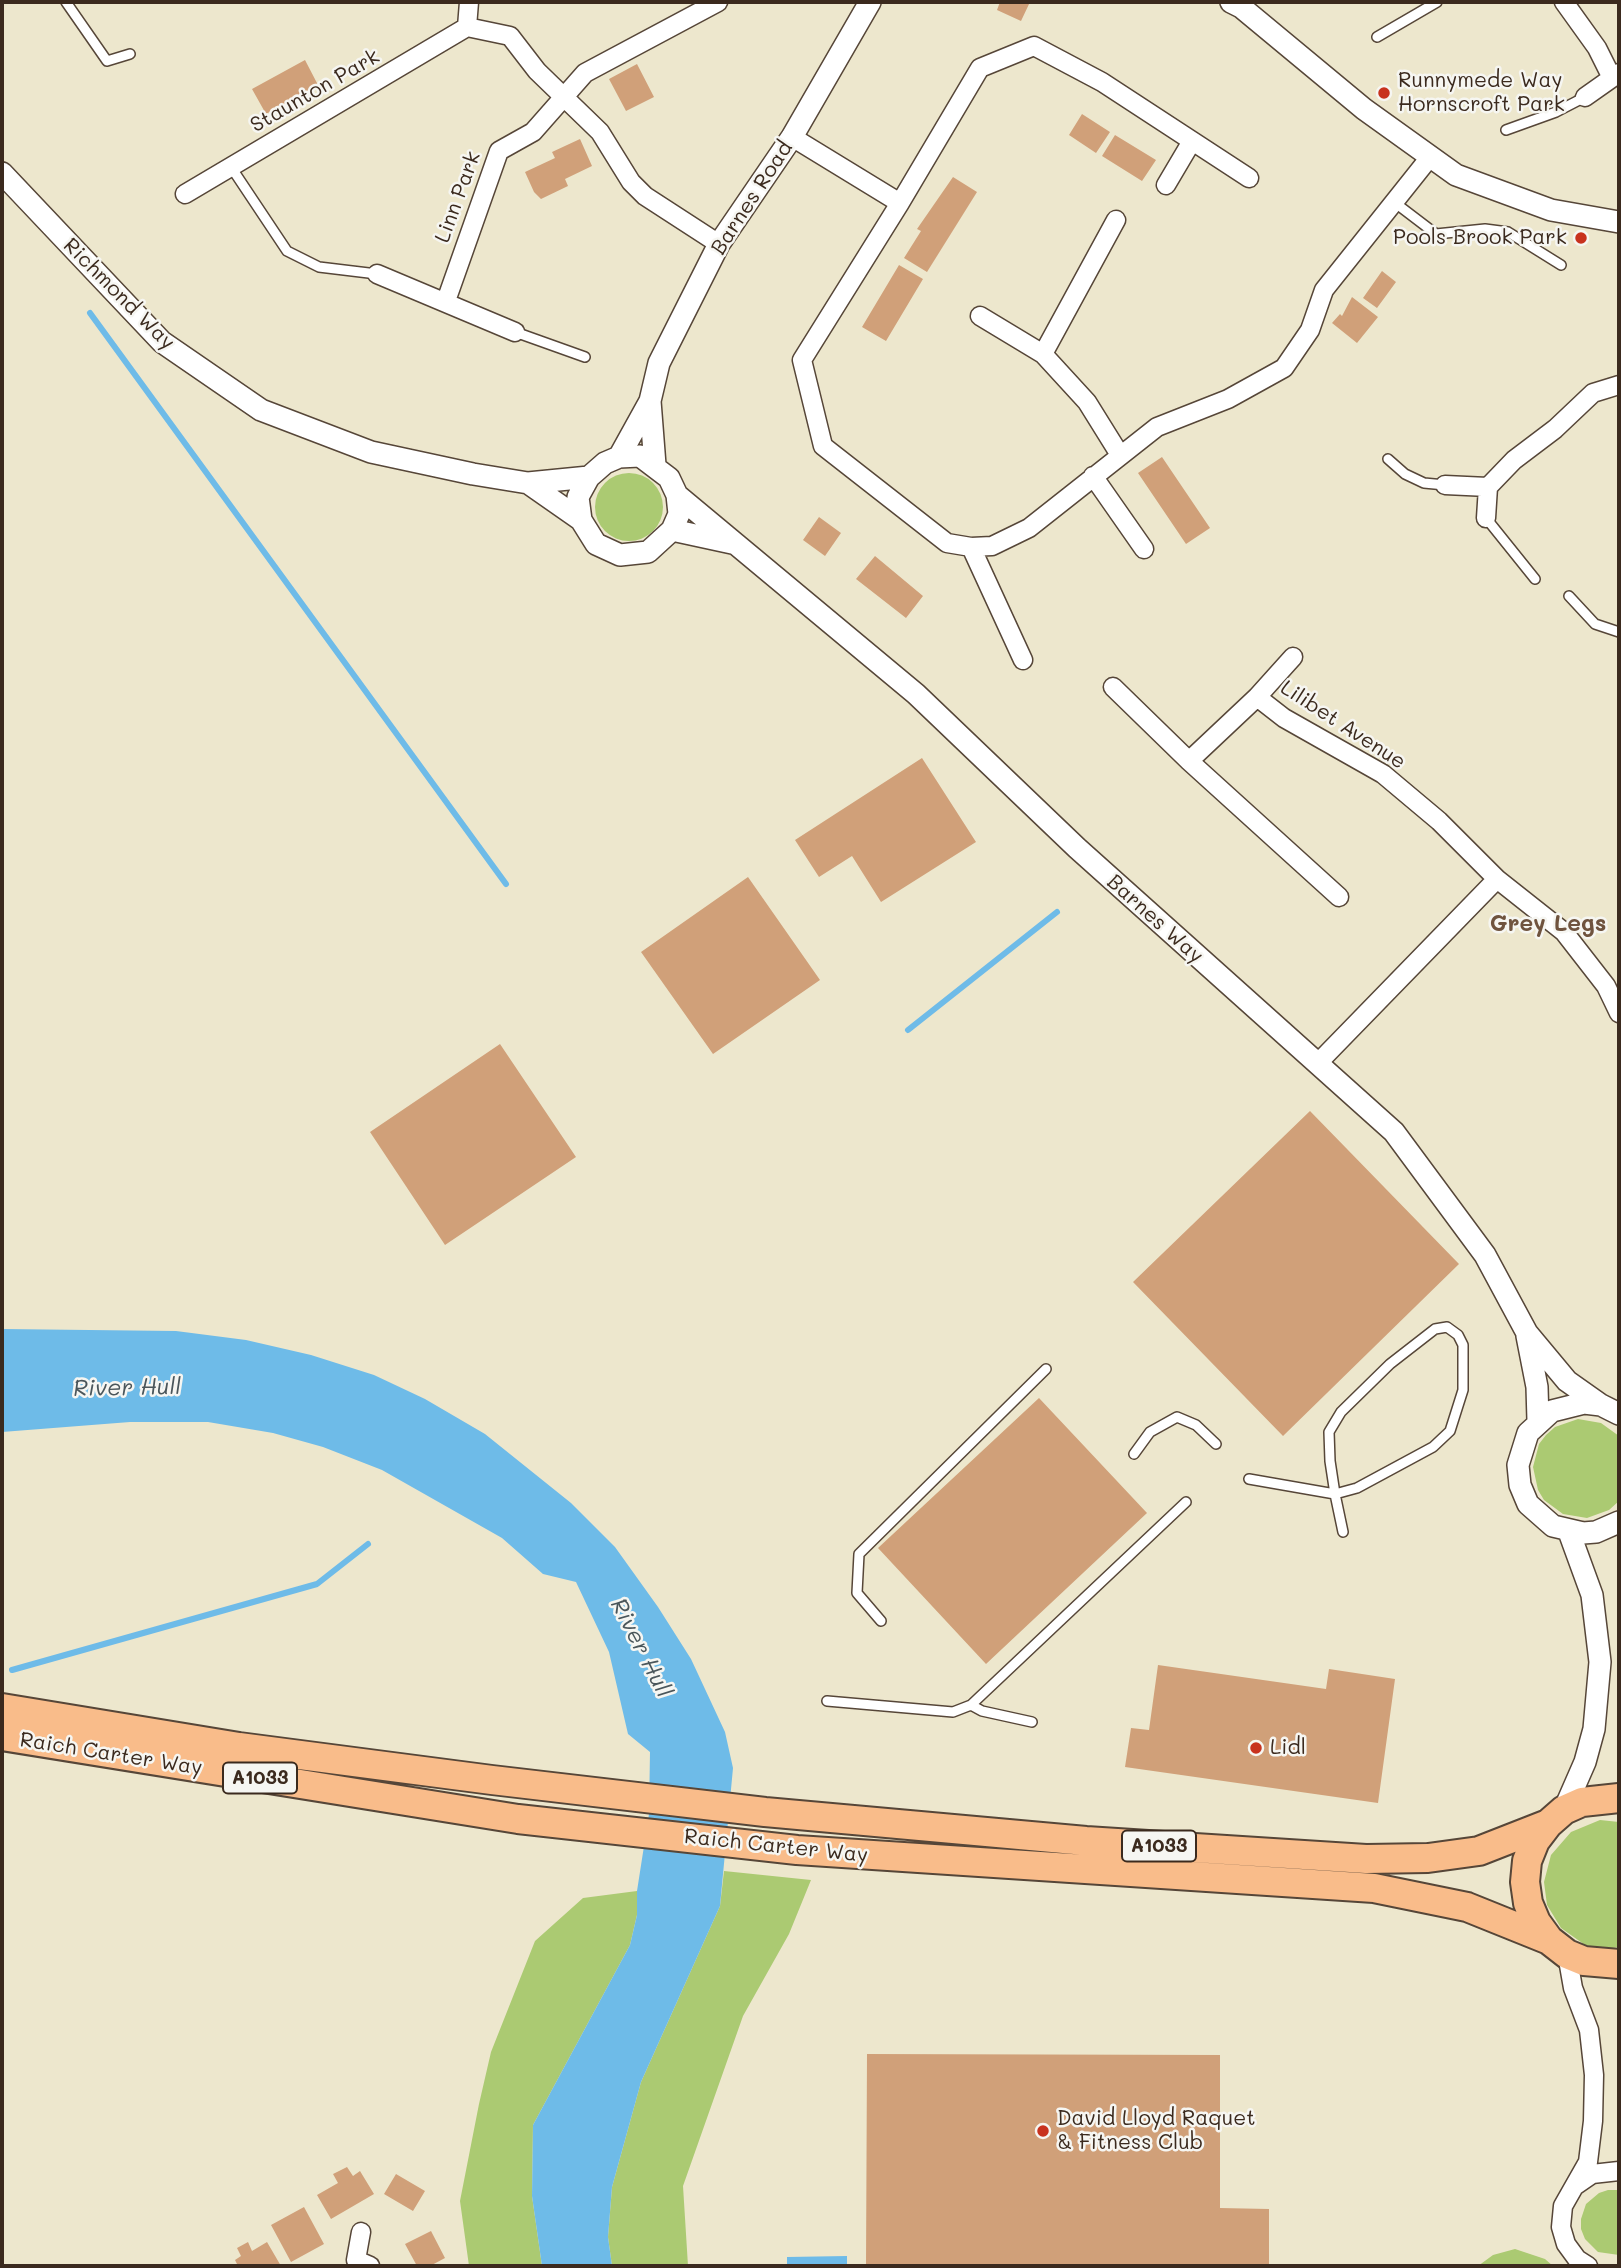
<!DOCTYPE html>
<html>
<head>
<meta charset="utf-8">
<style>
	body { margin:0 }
	#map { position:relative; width:1621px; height:2268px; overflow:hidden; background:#ede7cd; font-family:Mali,sans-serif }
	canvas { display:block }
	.frame { position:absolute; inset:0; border:4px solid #3b2a1e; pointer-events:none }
</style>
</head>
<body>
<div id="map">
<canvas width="1621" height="2268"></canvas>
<div class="frame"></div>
</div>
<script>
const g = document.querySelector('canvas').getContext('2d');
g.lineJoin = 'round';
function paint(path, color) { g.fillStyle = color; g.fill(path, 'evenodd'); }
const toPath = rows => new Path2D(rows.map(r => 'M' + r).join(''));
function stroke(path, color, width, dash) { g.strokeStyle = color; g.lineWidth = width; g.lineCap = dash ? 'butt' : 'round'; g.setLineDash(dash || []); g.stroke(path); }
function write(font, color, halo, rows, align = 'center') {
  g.font = font + ' Mali,sans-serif'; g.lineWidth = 5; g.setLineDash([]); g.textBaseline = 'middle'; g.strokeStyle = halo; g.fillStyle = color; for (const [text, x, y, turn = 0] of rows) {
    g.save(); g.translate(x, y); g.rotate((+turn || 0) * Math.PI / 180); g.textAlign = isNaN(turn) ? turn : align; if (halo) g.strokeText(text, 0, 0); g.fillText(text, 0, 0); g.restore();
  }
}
paint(toPath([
	'595 507a34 34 0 1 1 68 0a34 34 0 1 1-68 0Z',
	[1578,1419,1601,1423,1619,1436,1619,1501,1609,1510,1587,1518,1563,1514,1544,1500,1538,1490,1533,1467,1539,1444,1546,1435,1555,1427],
	[1600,1820,1619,1822,1619,1947,1607,1949,1585,1945,1561,1928,1547,1905,1544,1882,1551,1855,1571,1832],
	[724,1871,811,1880,789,1934,743,2016,683,2186,688,2266,612,2266,608,2237,612,2187,641,2082,720,1906],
	[637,1891,637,1915,630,1945,533,2125,532,2196,542,2266,469,2266,460,2201,479,2104,491,2052,535,1941,583,1898],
	[1608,2190,1619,2190,1619,2255,1598,2252,1585,2239,1581,2229,1581,2219,1586,2204,1599,2193],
	[1515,2249,1545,2259,1553,2266,1478,2266,1493,2255]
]), '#abca72');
paint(toPath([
	[2,1329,176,1331,246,1340,311,1355,374,1375,425,1399,485,1434,571,1503,615,1547,658,1607,691,1659,725,1732,733,1768,720,1906,641,2082,612,2187,608,2237,612,2266,542,2266,532,2196,533,2125,630,1945,637,1915,637,1891,649,1814,650,1752,628,1734,609,1652,576,1582,543,1574,502,1538,382,1470,323,1447,273,1433,208,1422,130,1422,2,1432],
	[847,2256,847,2266,787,2266,787,2257]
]), '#6ebbe8');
stroke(toPath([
	[90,313,506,884],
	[908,1030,1057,912],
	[12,1670,317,1584,368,1544]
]), '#6ebbe8', 6);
paint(toPath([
	[1000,2,1030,2,1021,21,997,10],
	[305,60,318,85,266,114,252,89],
	[637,64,654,97,626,111,609,79],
	[1082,114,1110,132,1096,153,1069,135],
	[1115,135,1156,160,1142,181,1102,156],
	[580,139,592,166,565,179,568,186,541,199,534,192,525,172,555,158,552,152],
	[953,177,977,192,927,272,904,258,921,231,917,229],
	[899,265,923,279,886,341,862,327],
	[1382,271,1396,282,1377,308,1363,298],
	[1352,297,1378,317,1357,343,1332,323,1340,314,1342,316],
	[1162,457,1210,528,1186,544,1138,473],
	[819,517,841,533,825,556,803,540],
	[875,556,923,596,906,618,856,579],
	[922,758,976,842,881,902,852,856,819,877,795,840],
	[748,877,820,980,713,1054,641,952],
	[500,1044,576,1157,445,1245,370,1132],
	[1310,1111,1459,1264,1283,1436,1133,1282],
	[1039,1398,1147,1513,986,1664,878,1548],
	[1158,1665,1326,1689,1329,1669,1395,1679,1378,1803,1125,1767,1131,1728,1149,1730],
	[867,2054,1220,2055,1220,2208,1269,2209,1269,2266,866,2266],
	[347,2167,353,2176,360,2171,374,2194,331,2219,317,2195,338,2183,333,2174],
	[396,2174,425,2191,413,2211,384,2194],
	[304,2207,324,2244,291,2262,271,2225],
	[431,2231,445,2258,430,2266,417,2266,405,2244],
	[248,2242,252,2251,267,2242,281,2266,238,2266,235,2260,241,2256,237,2248]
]), '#d0a079');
const service = toPath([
	[66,2,107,61,130,54],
	[1377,37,1437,2],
	[1506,130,1556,112,1585,97],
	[231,167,287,251,319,267,377,274],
	[1394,202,1436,234,1485,229,1508,232,1561,265],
	[515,332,585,357],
	[1388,459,1405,474,1424,483,1445,485],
	[1486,518,1535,579],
	[1569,596,1595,624,1619,632],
	[1134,1454,1150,1432,1177,1417,1196,1425,1216,1444],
	[1249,1479,1335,1494,1357,1488,1433,1447,1450,1431,1463,1390,1463,1345,1458,1335,1447,1327,1435,1329,1390,1364,1341,1412,1329,1432,1330,1461,1335,1494,1343,1532],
	[881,1621,857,1593,859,1554,1046,1369],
	[827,1701,953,1712,971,1705,1186,1502],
	[971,1705,982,1711,1032,1722]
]);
const minor = toPath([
	[1564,2,1597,48,1611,76],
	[467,27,469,2],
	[1585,97,1619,73],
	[792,137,900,203,802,360,823,446,947,543,971,547,992,546,1029,528,1157,427,1228,399,1284,368,1310,330,1324,290,1430,157],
	[1166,185,1192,141],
	[185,194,467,27,510,36,537,71,600,132,631,182,645,196,719,244],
	[900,203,980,68,1034,46,1102,82,1249,178],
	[1116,220,1043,354,1087,402,1120,455],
	[377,274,515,332],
	[446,301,499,151,533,132,585,73,718,2],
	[980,316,1043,354],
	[1093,476,1144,549],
	[1445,485,1488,487,1486,518],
	[1488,487,1514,460,1555,429,1593,393,1619,385],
	[971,547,1023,660],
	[1293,657,1257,697,1189,761,1339,897],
	[1113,687,1189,761],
	[1257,697,1284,718,1383,774,1439,821,1497,879,1564,932,1606,986,1619,1013],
	[1317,1064,1497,879],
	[1567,1954,1573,1988,1589,2030,1594,2075,1593,2121,1588,2162,1563,2206,1561,2227,1566,2244,1577,2259,1588,2266],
	[1576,2185,1592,2174,1619,2171],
	[361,2232,356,2260,370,2266]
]);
const tertiary = toPath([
	[1231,2,1241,7,1364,109,1456,175,1551,210,1619,222],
	[2,173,162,342,261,410,371,452,473,474,528,483,589,477],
	[650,401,655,465],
	[640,456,669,478,677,495,679,514,672,530,648,552,620,555,596,544,581,520,578,497,589,477,605,463,619,457,640,456],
	[619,457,650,401,659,363,719,244,792,137,870,2],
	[528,483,581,520],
	[677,495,916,694,1077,848,1394,1132,1485,1255,1527,1333,1567,1381,1601,1405],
	[672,530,732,543],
	[1527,1336,1537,1387,1538,1421],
	[1619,1414,1601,1405,1584,1403,1552,1411,1528,1433,1518,1465,1520,1485,1528,1504,1553,1526,1583,1533,1596,1532,1619,1522],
	[1564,1810,1585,1762,1594,1729,1600,1662,1592,1595,1569,1532]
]);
const trunk = toPath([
	[2,1708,239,1747,492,1780,765,1812,1086,1841,1366,1859,1428,1858,1479,1851,1548,1824],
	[2,1736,518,1819,797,1850,1374,1888,1467,1907,1549,1940],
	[1619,1798,1582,1802,1564,1810,1548,1824,1535,1841,1527,1861,1525,1882,1528,1903,1536,1922,1549,1940,1567,1954,1584,1961,1619,1964]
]);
stroke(service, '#564638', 12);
stroke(minor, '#564638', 21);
stroke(tertiary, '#564638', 24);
stroke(trunk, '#564638', 32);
stroke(service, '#fff', 9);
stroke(minor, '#fff', 18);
stroke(tertiary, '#fff', 21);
stroke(trunk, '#f9bc8a', 28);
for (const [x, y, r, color] of [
	[1384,93,7,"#c8321e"],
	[1581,238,7,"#c8321e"],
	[1256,1748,7,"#c8321e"],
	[1043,2131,7,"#c8321e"]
]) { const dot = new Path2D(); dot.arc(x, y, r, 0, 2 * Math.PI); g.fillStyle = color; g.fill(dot); stroke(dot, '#f6f6f2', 2.5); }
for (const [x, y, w] of [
	[260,1778,74],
	[1159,1846,74]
]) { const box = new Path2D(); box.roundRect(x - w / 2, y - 15.5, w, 31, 5); g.fillStyle = '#f6f6f2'; g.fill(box); stroke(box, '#3b2a1e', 2); }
write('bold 19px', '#3b2a1e', null, [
	["A1033",260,1778],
	["A1033",1159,1846]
]);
write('21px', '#3b2a1e', '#f6f6f2', [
	["Runnymede Way",1398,81],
	["Hornscroft Park",1398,105],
	["Pools Brook Park",1567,238,"right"],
	["Lidl",1270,1748],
	["David Lloyd Raquet",1057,2119],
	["& Fitness Club",1057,2143]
], 'left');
write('21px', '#3b2a1e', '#f6f6f2', [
	["Staunton Park",315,91,-30],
	["Linn Park",458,197,-70],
	["Barnes Road",752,198,-57],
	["Richmond Way",119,294,45],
	["Lilibet Avenue",1343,725,33],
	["Barnes Way",1155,919,42],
	["Raich Carter Way",111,1754,9],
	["Raich Carter Way",776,1846,6]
]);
write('bold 23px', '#6f533e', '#f6f6f2', [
	["Grey Legs",1548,924]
]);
write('italic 23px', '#4a565b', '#f6f6f2', [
	["River Hull",127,1388,-1],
	["River Hull",641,1648,63]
]);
</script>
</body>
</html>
